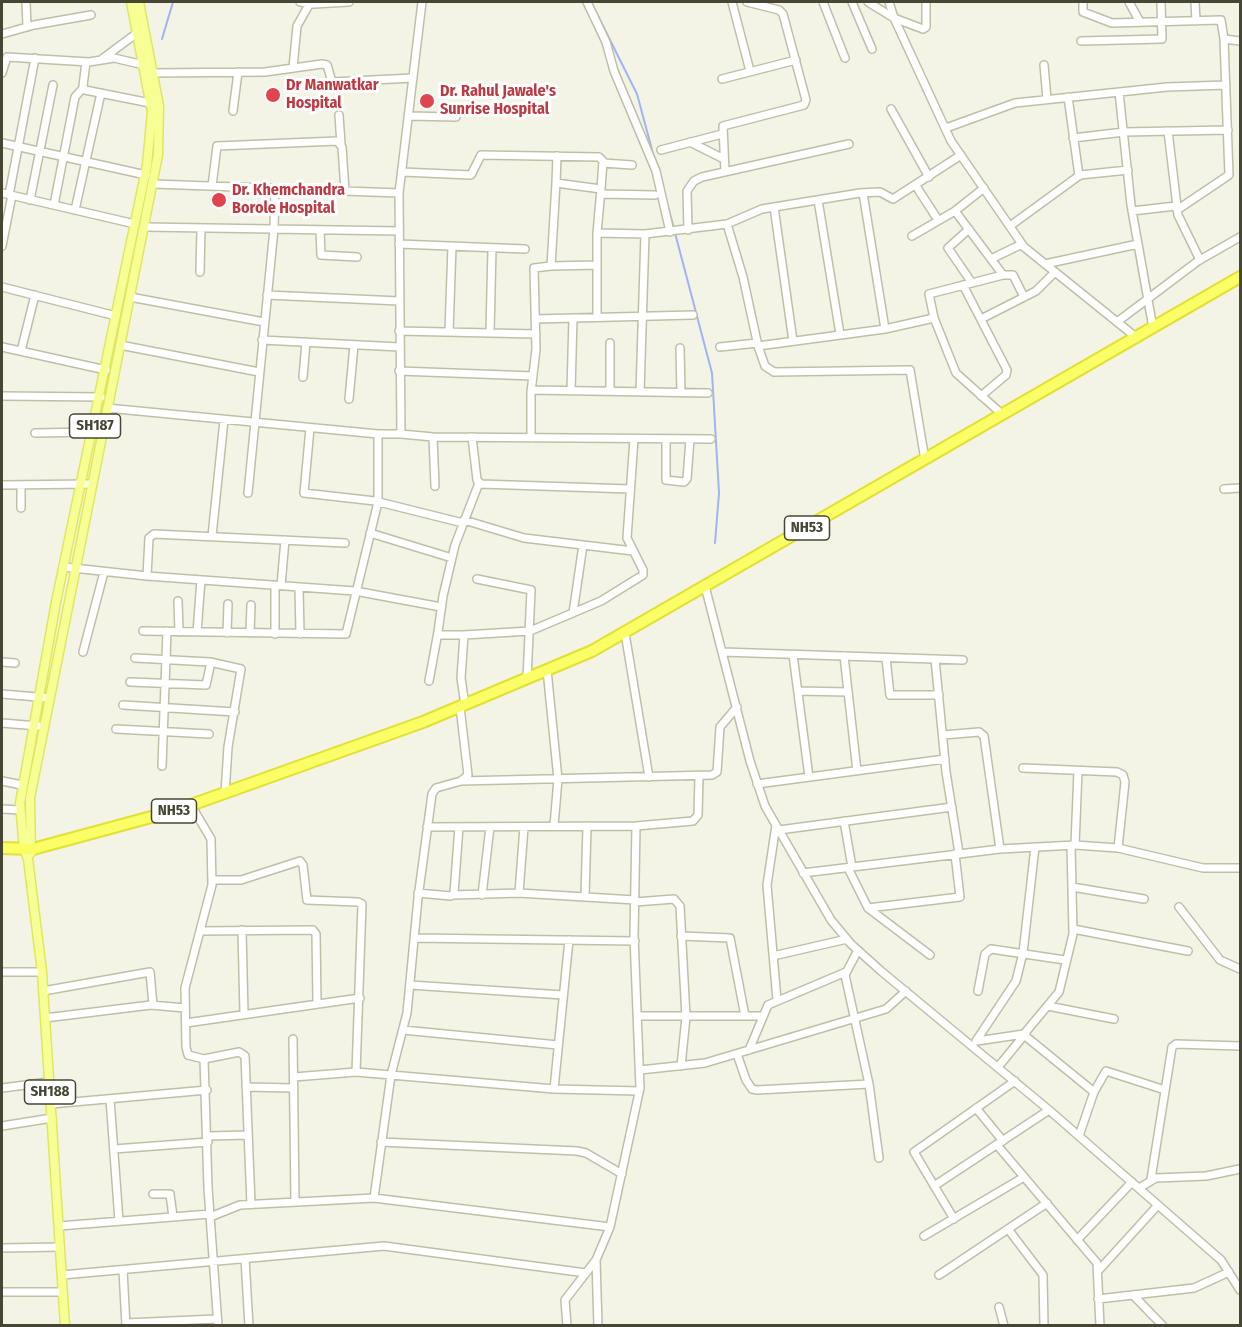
<!DOCTYPE html>
<html>
<head>
<meta charset="utf-8">
<style>
	body { margin:0 }
	#map { position:relative; width:1242px; height:1327px; overflow:hidden; background:#f3f4e6; font-family:"Fira Sans Condensed",sans-serif }
	canvas { display:block }
	.frame { position:absolute; inset:0; border:3px solid #474635; pointer-events:none }
</style>
</head>
<body>
<div id="map">
<canvas width="1242" height="1327"></canvas>
<div class="frame"></div>
</div>
<script>
const g = document.querySelector('canvas').getContext('2d');
g.lineJoin = 'round';
const toPath = rows => new Path2D(rows.map(r => 'M' + r).join(''));
function stroke(path, color, width, dash) { g.strokeStyle = color; g.lineWidth = width; g.lineCap = dash ? 'butt' : 'round'; g.setLineDash(dash || []); g.stroke(path); }
function write(font, color, halo, rows, align = 'center') {
  g.font = font + ' "Fira Sans Condensed",sans-serif'; g.lineWidth = 6; g.setLineDash([]); g.textBaseline = 'middle'; g.strokeStyle = halo; g.fillStyle = color; for (const [text, x, y, turn = 0] of rows) {
    g.save(); g.translate(x, y); g.rotate((+turn || 0) * Math.PI / 180); g.textAlign = isNaN(turn) ? turn : align; if (halo) g.strokeText(text, 0, 0); g.fillText(text, 0, 0); g.restore();
  }
}
stroke(toPath([
	[591,2,637,94,655,161],
	[162,39,173,2],
	[666,201,674,228],
	[675,233,712,373,719,493,715,543]
]), '#a0b3f2', 2);
const minor = toPath([
	[26,2,27,27],
	[300,2,314,4,349,2],
	[587,2,606,42,614,71,656,171,670,232],
	[732,2,750,71],
	[823,2,845,58],
	[852,2,872,49],
	[868,2,894,18,923,29,926,27,926,2],
	[889,2,894,18,951,141,1024,247,1137,338],
	[1083,2,1083,12,1112,23,1221,20,1224,39,1240,41],
	[1129,2,1140,22],
	[1195,2,1196,21],
	[2,34,34,25,91,15],
	[1081,41,1162,39,1161,2],
	[102,59,137,33],
	[86,62,83,86,85,90,150,103],
	[1044,65,1047,99],
	[293,68,297,26,310,3],
	[2,73,7,57,89,62,114,58,144,65],
	[153,73,265,72,322,64,327,65,332,82,413,78],
	[722,79,796,60],
	[1119,92,1131,205,1153,328],
	[1068,97,1079,176],
	[891,109,929,177],
	[233,111,238,72],
	[339,115,341,144],
	[408,116,456,117],
	[946,128,1015,103,1167,87,1226,85],
	[1168,131,1178,215,1200,260],
	[1073,138,1124,132,1228,130],
	[690,142,724,159],
	[2,143,146,175],
	[661,150,722,134],
	[603,163,632,165],
	[402,172,471,175,481,155,599,157,603,161,601,189],
	[725,172,723,126,804,105,806,100,783,14,779,10,747,2],
	[556,183,557,156],
	[154,184,399,193],
	[212,186,217,146,337,141,342,147,345,191],
	[916,186,938,220],
	[2,193,135,224],
	[863,193,885,329],
	[601,194,655,195],
	[9,195,35,58],
	[30,200,53,85],
	[818,200,840,334],
	[54,205,75,97,83,88],
	[774,207,793,341],
	[75,210,101,93],
	[1177,210,1229,175,1224,39],
	[1132,211,1176,206],
	[727,224,762,209,860,193,880,192,893,199,961,155],
	[1010,226,1080,175,1128,170],
	[145,227,399,231],
	[969,229,948,248,972,283],
	[320,230,321,255,357,257],
	[688,230,687,191,694,181,702,177,849,144],
	[597,233,597,317],
	[912,236,955,211],
	[399,244,525,249],
	[2,246,12,195],
	[991,259,1022,244],
	[1045,264,1138,244],
	[551,266,597,265],
	[200,272,201,228],
	[1003,275,1013,275,1024,297],
	[963,285,1007,370,1006,375,981,396],
	[2,287,116,316],
	[267,295,399,301],
	[130,297,264,322],
	[934,318,956,373,1003,415],
	[535,319,693,315],
	[981,319,1036,291,1055,272],
	[1117,322,1198,261,1240,237],
	[399,331,536,334],
	[449,332,452,246],
	[490,333,492,248],
	[262,340,399,347],
	[120,345,259,372],
	[758,346,765,366,774,372,910,370,925,460],
	[2,347,106,370],
	[720,347,757,343],
	[680,348,681,393],
	[21,351,35,295],
	[399,371,533,376],
	[303,377,306,342],
	[532,390,708,393],
	[571,391,573,318],
	[610,391,610,343],
	[640,392,645,234],
	[2,396,101,397],
	[349,399,354,345],
	[107,408,378,434,401,434,399,193,422,2],
	[310,428,304,493,375,501,463,523],
	[35,433,93,432],
	[401,434,433,437,711,439],
	[433,437,435,486],
	[472,437,477,480,481,484,630,489],
	[531,438,531,392,536,349,534,268,551,266,556,183,601,189,597,233,645,234,727,224,743,277,758,346,885,329,934,318,929,294,1003,275,955,211,984,188],
	[666,439,666,480,684,482,687,479,690,439],
	[479,483,455,545,443,596,438,632,440,635,464,635,530,631,601,601,643,575,643,570,627,538,634,439],
	[2,485,92,484],
	[21,485,21,508],
	[1224,489,1240,488],
	[248,493,274,229,275,188],
	[464,520,524,538,633,551],
	[370,533,452,558],
	[212,536,224,420],
	[64,567,147,576,355,591,441,607],
	[147,576,149,538,154,534,345,543],
	[477,579,531,590,527,679],
	[281,585,285,540],
	[705,586,750,761,765,806,831,920,851,944,881,971,1049,1110,1221,1260,1240,1290],
	[299,587,300,634],
	[178,601,179,632],
	[573,613,583,545],
	[143,631,346,634,378,502,378,434],
	[197,632,201,580],
	[227,633,228,604],
	[250,633,251,605],
	[625,633,649,777],
	[275,634,275,585],
	[464,635,461,678,465,705],
	[83,652,104,572],
	[723,652,963,660],
	[793,655,809,777],
	[844,656,857,771],
	[135,658,210,662,241,669,228,747,225,794],
	[886,658,890,695,939,695],
	[935,659,946,772,959,853],
	[2,662,15,663],
	[547,670,558,779,554,826],
	[429,681,438,632],
	[130,682,206,685,211,662],
	[798,691,848,692],
	[2,694,49,698],
	[123,705,235,712],
	[2,723,38,726],
	[116,729,209,734],
	[943,735,979,732,984,736,1000,849],
	[162,766,167,631],
	[1023,768,1117,772,1123,775,1125,782,1118,848],
	[2,781,22,785],
	[461,781,712,775,717,772,720,727,737,707],
	[757,784,945,759],
	[191,805,211,839,212,885,185,988,186,1047,188,1055,204,1059,208,1188,218,1326],
	[2,809,20,810],
	[844,821,852,867],
	[776,825,767,885,777,1000],
	[427,827,636,826,693,821,698,815,699,777],
	[779,830,952,807],
	[1075,845,1078,771],
	[848,868,868,908,930,955],
	[803,873,1000,849,1075,845,1118,848,1203,868,1240,868],
	[212,880,241,880,300,861,303,865,307,900,358,902,362,904,356,1072],
	[1072,887,1144,899],
	[418,893,451,896,454,893,459,827],
	[519,893,635,900],
	[453,895,519,893,524,827],
	[482,895,490,827],
	[585,897,587,826],
	[635,902,674,899,680,906,686,1017,681,1066],
	[1179,907,1220,960,1240,969],
	[868,908,960,897,955,854],
	[1073,929,1188,951],
	[242,930,244,1014],
	[200,931,313,930,316,934,317,1003],
	[681,936,730,938,745,1016],
	[414,938,635,941],
	[858,950,845,975,869,1084,879,1158],
	[773,956,847,939],
	[2,972,42,972],
	[410,985,563,995],
	[43,991,150,972,153,1005],
	[978,991,985,954,991,949,1065,960],
	[1048,1006,1114,1019],
	[638,1016,762,1016],
	[45,1018,151,1005,185,1008],
	[186,1023,360,998],
	[403,1030,558,1045],
	[1024,1035,1094,1092],
	[293,1039,295,1202],
	[976,1041,1016,981,1023,953,1035,847],
	[977,1041,1024,1034,1059,992,1073,934,1071,845],
	[749,1050,768,1005,846,972],
	[737,1054,746,1080,752,1089,757,1090,869,1084],
	[204,1059,239,1052,245,1056,251,1204],
	[998,1067,1026,1033],
	[640,1070,705,1063,886,1009,906,991],
	[294,1077,356,1072,554,1089,639,1091],
	[246,1087,294,1088],
	[2,1088,49,1082],
	[554,1089,569,940],
	[110,1099,119,1221],
	[51,1104,207,1090],
	[976,1108,1003,1141],
	[2,1126,52,1118],
	[208,1136,248,1135],
	[1079,1136,1094,1092,1106,1071,1165,1090],
	[381,1142,577,1151,586,1153,622,1174],
	[997,1145,1097,1263,1100,1326],
	[114,1149,208,1142],
	[1151,1179,1172,1047,1176,1044,1240,1046],
	[934,1186,1049,1110],
	[1139,1188,1156,1178,1206,1176,1240,1169],
	[153,1194,170,1194,173,1217],
	[374,1198,391,1075,407,1013,418,898,432,794,436,788,461,781,468,775,460,707],
	[210,1217,240,1205,374,1198,610,1227],
	[954,1219,914,1152,1015,1081],
	[59,1226,210,1214],
	[1008,1229,1043,1275,1044,1326],
	[924,1236,1024,1177],
	[1077,1240,1132,1182],
	[2,1248,60,1247],
	[245,1259,249,1326],
	[596,1260,598,1326],
	[123,1270,126,1326],
	[1099,1270,1158,1205],
	[62,1275,384,1246,586,1273],
	[939,1275,1047,1203],
	[2,1292,63,1292],
	[1133,1295,1163,1326],
	[1098,1299,1194,1288,1229,1272],
	[999,1307,1004,1326],
	[126,1323,217,1319],
	[567,1326,565,1300,596,1260,610,1227,640,1088,634,936,636,826]
]);
const major = toPath([
	[31,853,30,798,158,155,159,106,139,2],
	[65,1326,42,972,28,859,24,849,20,803,56,602,147,165,152,112,131,2]
]);
const highway = toPath([
	[2,848,33,849,177,810,423,722,592,651,1240,277]
]);
stroke(minor, '#bfbfa8', 10);
stroke(major, '#dfe761', 11);
stroke(highway, '#e2e032', 14);
stroke(minor, '#fff', 7);
stroke(major, '#f7ff94', 8);
stroke(highway, '#fbff66', 10);
for (const [x, y, r, color] of [
	[273,95,8,"#e0444e"],
	[427,101,8,"#e0444e"],
	[219,200,8,"#e0444e"]
]) { const dot = new Path2D(); dot.arc(x, y, r, 0, 2 * Math.PI); g.fillStyle = color; g.fill(dot); stroke(dot, '#fff', 2); }
for (const [x, y, w] of [
	[95,426,51],
	[807,528,45],
	[174,811,45],
	[50,1092,51]
]) { const box = new Path2D(); box.roundRect(x - w / 2, y - 12, w, 24, 4.5); g.fillStyle = '#fff'; g.fill(box); stroke(box, '#474635', 1.5); }
write('bold 15px', '#474635', null, [
	["SH187",95,426],
	["NH53",807,528],
	["NH53",174,811],
	["SH188",50,1092]
]);
write('bold 16px', '#be3a42', '#fff', [
	["Dr Manwatkar",286,86],
	["Hospital",286,104],
	["Dr. Rahul Jawale's",440,92],
	["Sunrise Hospital",440,110],
	["Dr. Khemchandra",232,191],
	["Borole Hospital",232,209]
], 'left');
</script>
</body>
</html>
